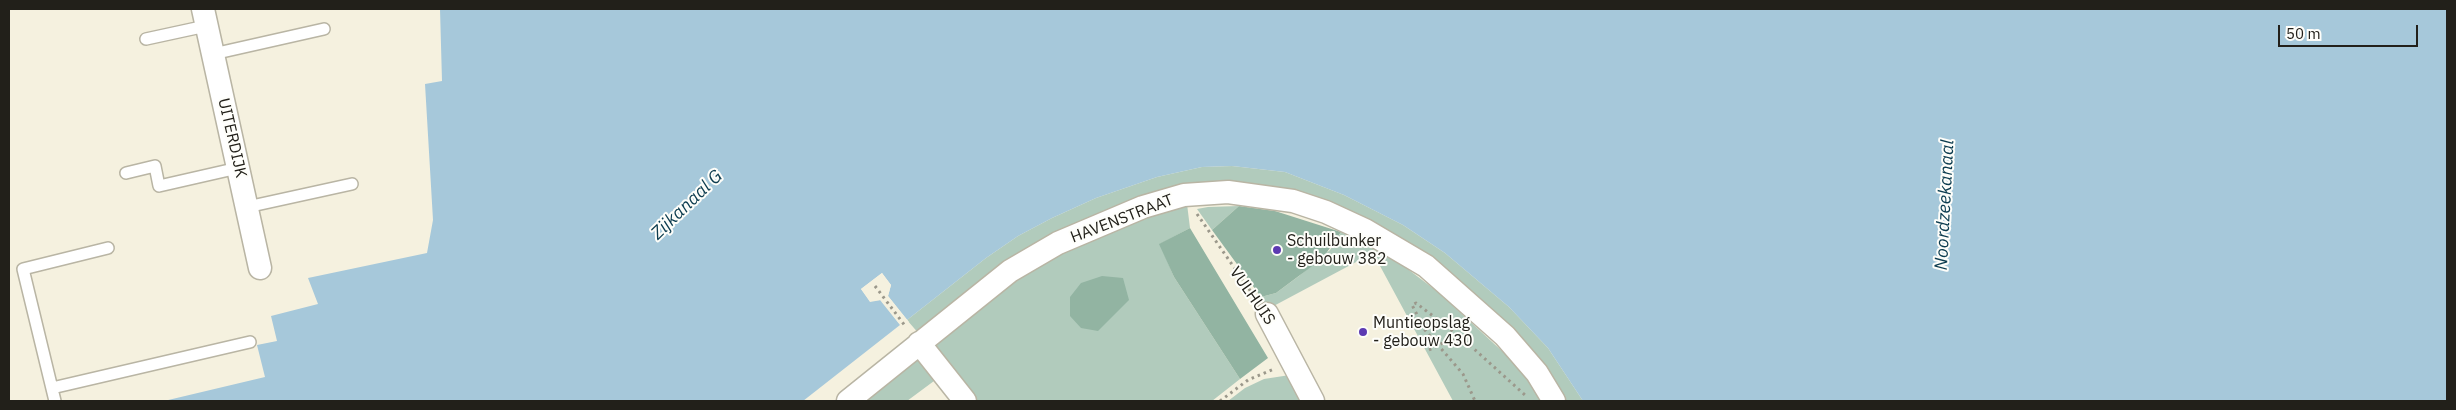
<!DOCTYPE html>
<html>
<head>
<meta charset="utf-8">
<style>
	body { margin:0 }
	#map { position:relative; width:2456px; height:410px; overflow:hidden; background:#f5f1df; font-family:"IBM Plex Sans",sans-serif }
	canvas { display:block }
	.frame { position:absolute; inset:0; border:10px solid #22201a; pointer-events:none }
	.scale { position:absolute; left:2278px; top:25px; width:140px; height:22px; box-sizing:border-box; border:2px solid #22201a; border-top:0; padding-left:6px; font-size:15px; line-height:18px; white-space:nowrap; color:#22201a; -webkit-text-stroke:4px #fefefa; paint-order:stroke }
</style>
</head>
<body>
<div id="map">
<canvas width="2456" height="410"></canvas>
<div class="frame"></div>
<div class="scale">50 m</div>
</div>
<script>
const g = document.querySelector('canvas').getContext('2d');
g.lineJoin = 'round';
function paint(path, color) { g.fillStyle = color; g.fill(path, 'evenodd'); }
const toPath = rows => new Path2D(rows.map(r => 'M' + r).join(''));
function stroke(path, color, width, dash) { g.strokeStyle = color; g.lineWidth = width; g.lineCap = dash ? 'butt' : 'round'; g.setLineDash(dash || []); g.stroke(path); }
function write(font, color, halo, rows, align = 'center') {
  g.font = font + ' "IBM Plex Sans",sans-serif'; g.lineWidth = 4; g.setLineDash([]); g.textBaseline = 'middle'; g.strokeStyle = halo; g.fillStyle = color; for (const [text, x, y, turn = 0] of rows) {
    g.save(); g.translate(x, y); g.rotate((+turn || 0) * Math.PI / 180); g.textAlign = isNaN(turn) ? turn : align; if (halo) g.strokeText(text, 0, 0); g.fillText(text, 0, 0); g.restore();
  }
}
paint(toPath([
	[1232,166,1285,172,1344,195,1403,225,1445,253,1509,307,1548,348,1583,401,1562,401,1496,320,1288,195,1144,203,920,335,907,320,986,258,1018,236,1052,218,1096,198,1157,177,1202,167],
	[1187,204,1190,228,1160,244,1174,277,1240,379,1212,401,977,401,931,343,1008,281,1098,232],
	[1239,206,1212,230,1197,209,1208,207],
	[1341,232,1401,264,1438,292,1516,364,1543,401,1453,401,1373,253,1268,309,1261,297,1276,293,1299,276,1330,250],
	[916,358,934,381,907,401,860,401],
	[1290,375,1306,401,1228,401,1245,388,1264,379]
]), '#b1cbbc');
paint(toPath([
	[1239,206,1275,211,1341,232,1323,258,1276,293,1261,297,1212,230],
	[1190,228,1268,358,1240,379,1174,277,1159,244],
	[1102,276,1123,278,1129,300,1098,331,1081,328,1070,316,1070,297,1081,283]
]), '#92b4a2');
paint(toPath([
	[440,9,2447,9,2447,401,1583,401,1548,348,1509,307,1445,253,1403,225,1344,195,1285,172,1232,166,1202,167,1157,177,1096,198,1052,218,1018,236,986,258,907,320,888,296,891,285,882,273,861,289,870,301,880,300,900,325,803,401,164,401,265,377,257,345,277,341,271,316,318,304,308,278,427,253,433,220,425,84,442,81]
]), '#a6c8da');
paint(toPath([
	[882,273,891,285,888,296,909,322,906,322,886,297,888,285,882,276,864,290,871,299,882,298,902,324,902,327,881,300,870,302,861,289]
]), '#f5f1df');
const service = toPath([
	[146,39,206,26],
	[213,54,324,29],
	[126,173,155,166,159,186,238,168],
	[247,207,352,184],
	[52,388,250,342],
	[55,401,23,269,108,248]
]);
const minor = toPath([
	[203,9,260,268],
	[1267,314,1313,401],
	[919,343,965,401],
	[848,401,1010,271,1058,243,1143,207,1184,195,1228,192,1293,201,1326,212,1365,230,1426,266,1505,336,1537,373,1554,401]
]);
stroke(service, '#b9b5a4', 14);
stroke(minor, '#b9b5a4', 25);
stroke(toPath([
	[1197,214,1256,299],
	[875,286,906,327],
	[1463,339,1416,303,1412,305,1425,330,1463,374,1475,401],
	[1429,350,1447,341,1463,339,1525,395],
	[1220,401,1248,380,1274,369]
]), '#9b988b', 3, [2.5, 4]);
stroke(service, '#fff', 11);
stroke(minor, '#fff', 22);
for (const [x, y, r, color] of [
	[1277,250,5,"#5c3ab2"],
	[1363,332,5,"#5c3ab2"]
]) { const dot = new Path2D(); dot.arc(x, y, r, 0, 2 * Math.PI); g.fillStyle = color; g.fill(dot); stroke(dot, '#fefefa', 2); }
write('16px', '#22201a', '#fefefa', [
	["UITERDIJK",232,138,77],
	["HAVENSTRAAT",1122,219,-21],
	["VULHUIS",1252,296,55]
]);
write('16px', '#22201a', '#fefefa', [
	["Schuilbunker",1287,241],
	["- gebouw 382",1287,259],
	["Muntieopslag",1373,323],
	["- gebouw 430",1373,341]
], 'left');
write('italic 18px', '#0c3c4f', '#fefefa', [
	["Zijkanaal G",687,205,-44],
	["Noordzeekanaal",1945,205,-87]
]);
</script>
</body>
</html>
